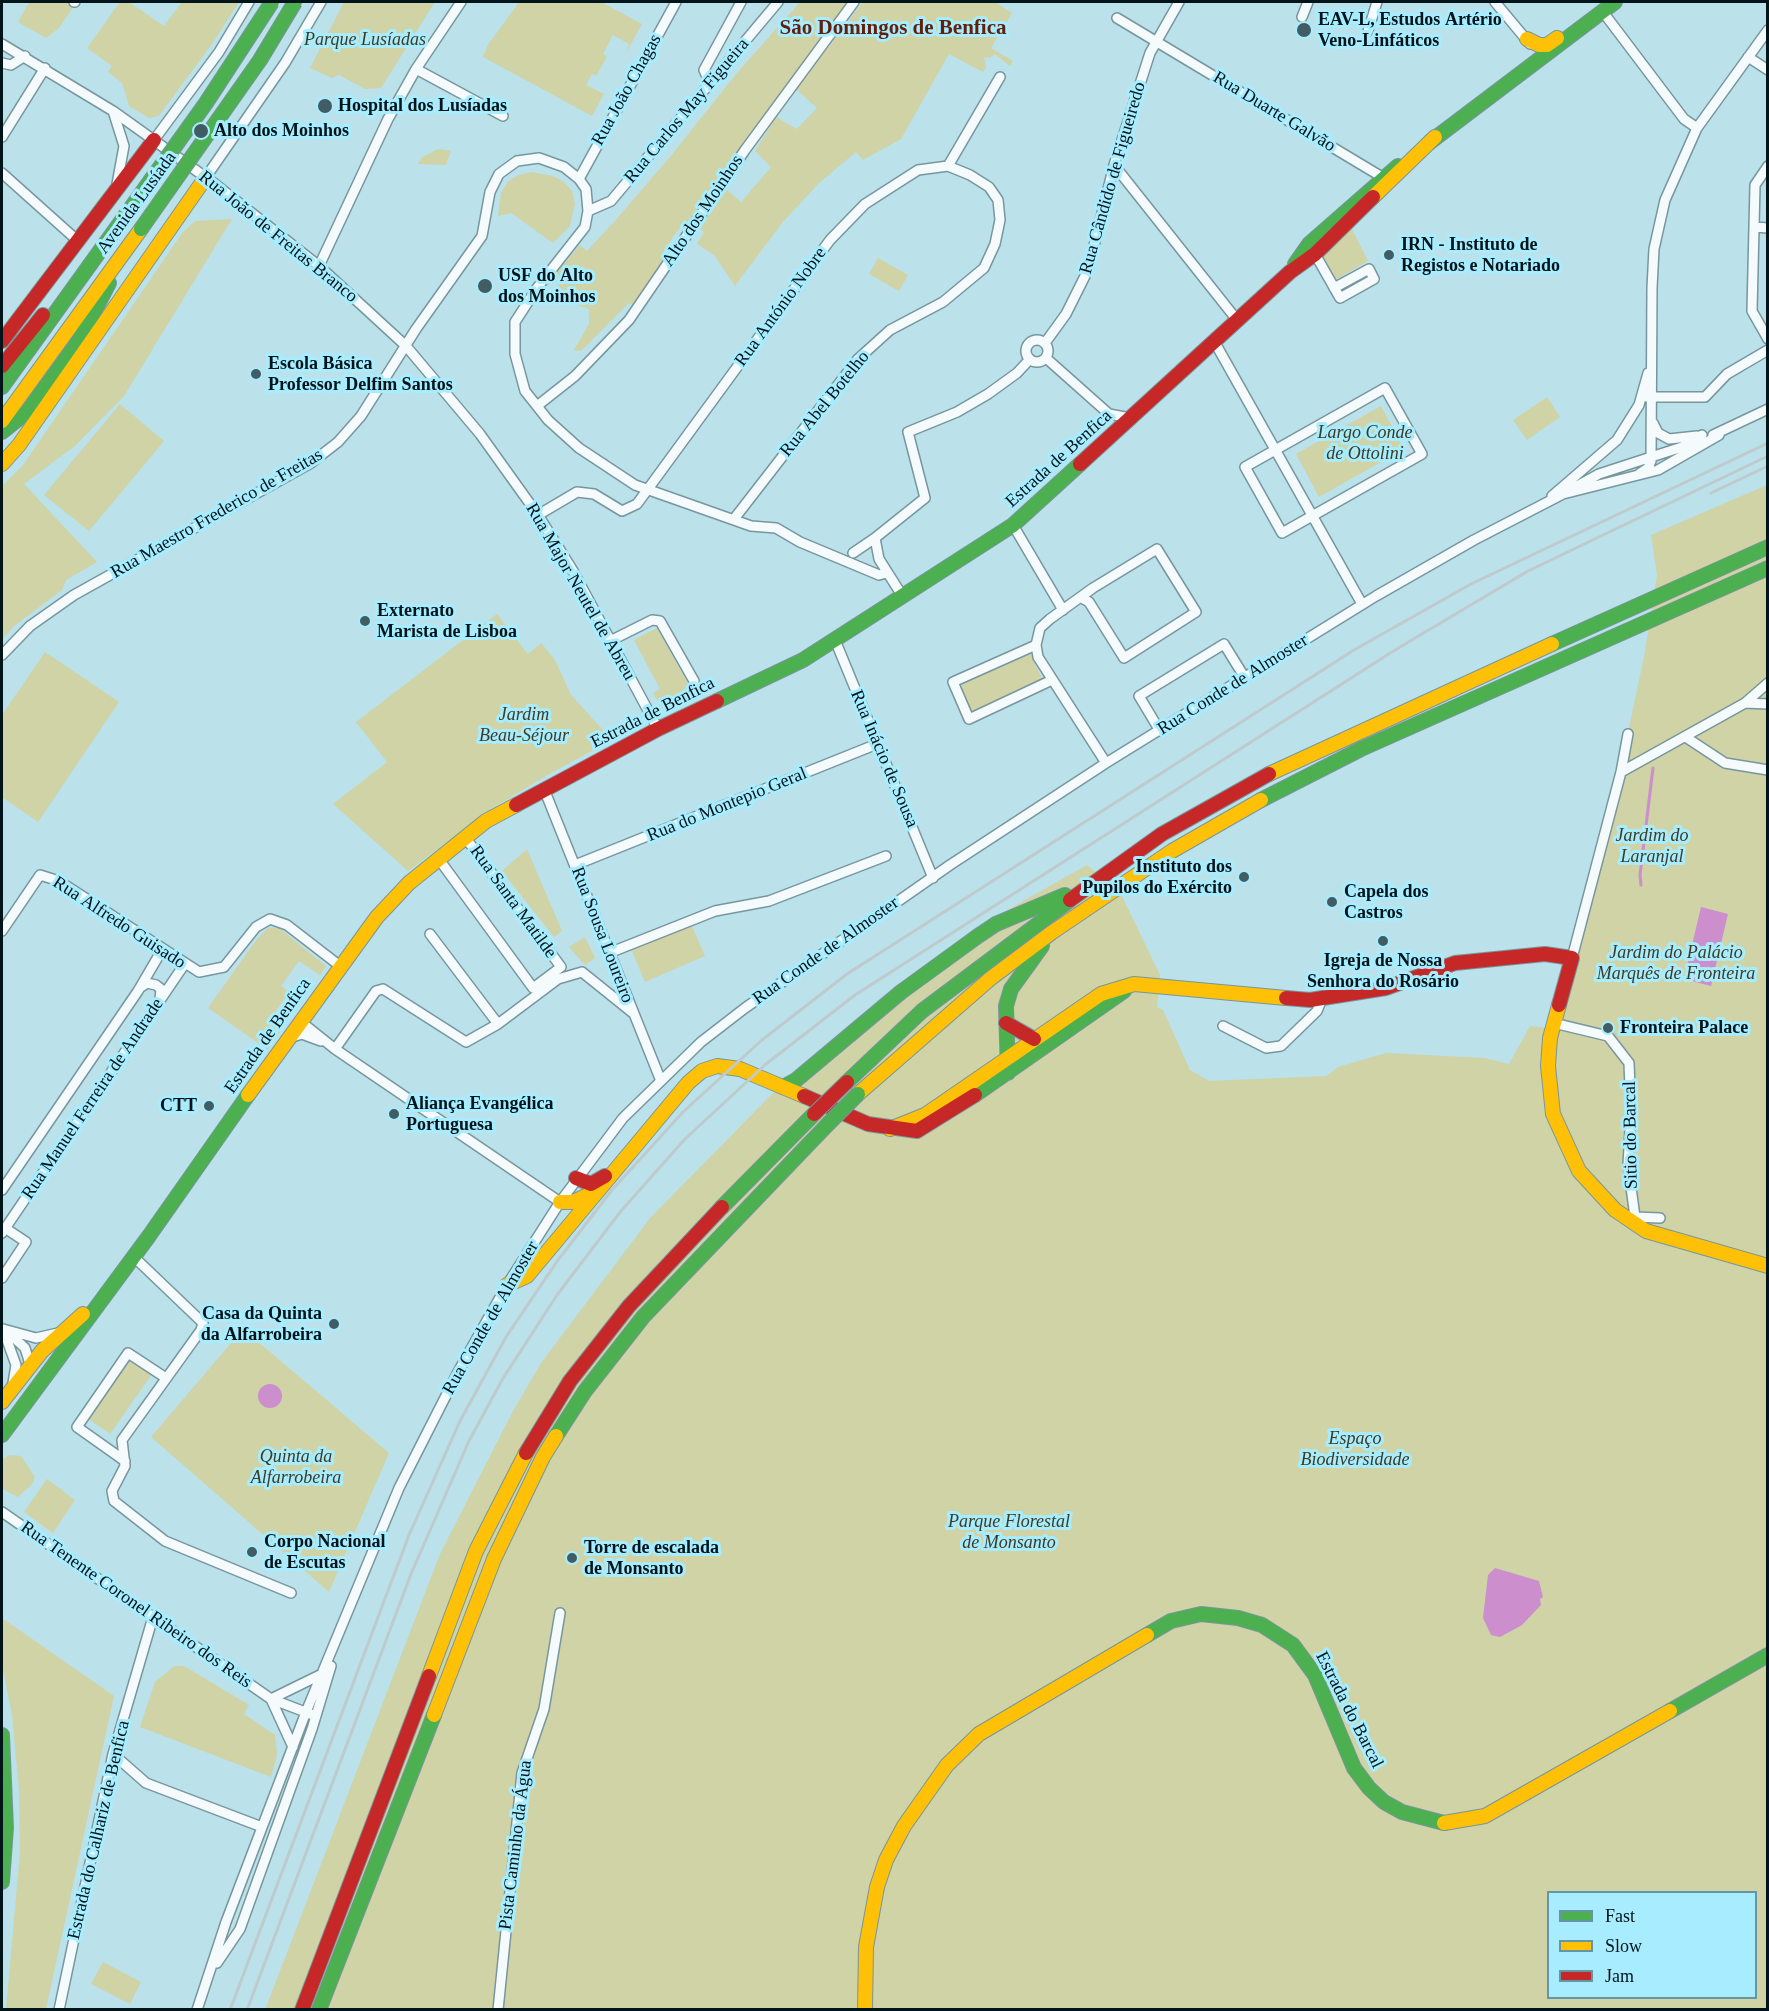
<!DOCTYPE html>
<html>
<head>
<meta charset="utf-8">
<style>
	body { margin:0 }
	#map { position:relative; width:1769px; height:2011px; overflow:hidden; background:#bbe1eb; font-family:"Times New Roman",serif }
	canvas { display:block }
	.frame { position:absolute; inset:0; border:3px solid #00141a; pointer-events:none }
	.legend { position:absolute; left:1547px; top:1891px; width:210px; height:108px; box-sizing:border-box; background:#a7edff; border:2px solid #6496a3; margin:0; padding:8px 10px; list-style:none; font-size:18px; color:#00141a }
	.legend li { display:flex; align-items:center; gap:12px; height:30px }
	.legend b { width:30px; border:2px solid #6496a3 }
</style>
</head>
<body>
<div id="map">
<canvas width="1769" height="2011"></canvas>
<div class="frame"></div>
<ul class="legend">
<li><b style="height:8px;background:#4caf50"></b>Fast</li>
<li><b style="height:8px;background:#ffc107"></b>Slow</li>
<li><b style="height:8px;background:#c62828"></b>Jam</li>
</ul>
</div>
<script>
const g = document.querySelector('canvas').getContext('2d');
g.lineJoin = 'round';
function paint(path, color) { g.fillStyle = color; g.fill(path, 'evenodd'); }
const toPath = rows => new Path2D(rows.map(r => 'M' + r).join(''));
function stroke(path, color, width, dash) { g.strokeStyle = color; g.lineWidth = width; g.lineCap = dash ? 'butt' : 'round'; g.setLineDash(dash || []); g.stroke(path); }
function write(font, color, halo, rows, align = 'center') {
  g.font = font + ' "Times New Roman",serif'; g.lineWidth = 6; g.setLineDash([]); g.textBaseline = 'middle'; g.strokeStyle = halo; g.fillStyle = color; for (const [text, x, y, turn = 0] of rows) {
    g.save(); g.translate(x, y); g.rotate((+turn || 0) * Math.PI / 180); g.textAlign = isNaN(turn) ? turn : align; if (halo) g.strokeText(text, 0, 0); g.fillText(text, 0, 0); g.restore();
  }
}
paint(toPath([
	[29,2,77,2,59,28,46,38,18,22],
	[120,2,129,2,164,26,182,2,239,2,214,41,159,116,149,118,129,106,122,83,108,72,112,66,87,48],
	[344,2,435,2,381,88,365,89,339,75,332,78,310,68],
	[519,2,601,2,642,24,626,53,629,44,613,35,603,54,607,57,596,76,592,74,586,85,604,94,592,116,483,57,488,45],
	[800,2,848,2,714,186,691,225,684,222,673,237,663,253,668,257,635,306,629,303,581,351,574,350,589,324,589,309,565,301,555,277,558,271,580,245,587,251,614,222,670,157,737,73],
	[863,2,995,2,1012,13,991,48,1013,61,1010,66,995,54,990,58,984,57,986,68,983,72,949,54,901,139,863,160,856,152,819,183,782,223,735,286,714,255,697,244,704,232,699,228,726,189,741,202,771,167,755,151,776,117,797,129,817,108,796,89],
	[438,149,451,151,446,165,418,164,421,158],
	[531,172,553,176,564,182,572,191,575,204,570,226,553,243,511,213,498,216,501,193,508,181,519,175],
	[232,219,124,396,76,445,24,484,97,562,66,580,62,590,14,626,2,640,2,486,23,465,183,232,195,221],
	[1351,227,1368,261,1335,280,1320,254],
	[878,258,908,275,899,291,869,274],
	[1547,397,1560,417,1527,440,1513,420],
	[120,404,164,441,89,531,44,495],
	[1381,406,1404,449,1319,497,1296,454],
	[1767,485,1767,2009,265,2010,440,1554,513,1411,541,1363,651,1217,774,1092,812,1058,952,946,1016,905,1087,865,1120,892,1160,975,1157,1007,1163,1010,1190,1070,1209,1081,1326,1076,1338,1067,1386,1053,1485,1058,1509,1064,1530,1026,1555,1029,1622,760,1644,657,1657,575,1651,535],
	[1548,1892,1756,1892,1756,1998,1548,1998],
	[497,614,528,654,541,643,555,660,571,695,612,740,551,773,491,809,408,871,333,804,387,762,356,722],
	[657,628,695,696,665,713,653,693,660,689,634,640],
	[1029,651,1043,681,977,713,967,709,960,689,965,680],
	[45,652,119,702,38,822,2,797,2,715],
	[527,849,562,931,554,937,502,871],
	[691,924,705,956,645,982,631,949],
	[268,928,279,928,326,966,320,975,299,961,281,986,289,992,274,1014,286,1023,268,1050,208,1008,257,939],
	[585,937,595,958,585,965,569,947],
	[243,1329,389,1453,329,1592,151,1437],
	[130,1359,152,1374,110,1434,89,1419],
	[9,1455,21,1456,35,1477,32,1484,18,1497,2,1489,2,1460],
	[47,1479,75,1500,53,1533,24,1512],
	[2,1618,114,1696,46,2009,6,2009,20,1852,19,1790,12,1715,2,1664],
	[174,1666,184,1666,249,1705,244,1714,275,1735,277,1755,271,1777,140,1727,155,1682],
	[103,1962,141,1982,130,2004,91,1984]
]), '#cfd3a5');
paint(toPath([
	[1701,907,1728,914,1711,986,1684,979],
	'258 1396a12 12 0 1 1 24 0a12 12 0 1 1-24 0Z',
	[1495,1568,1539,1581,1543,1597,1540,1599,1541,1605,1522,1625,1500,1637,1491,1635,1483,1618,1488,1575]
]), '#cc8ecc');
stroke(toPath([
	[1641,885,1640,875,1653,768]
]), '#cc8ecc', 3);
const street = toPath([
	[74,2,75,2],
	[1495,2,1530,44],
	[1603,12,1684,119,1697,128],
	[1302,17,1308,2],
	[1117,18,1382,177,1389,178],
	[1368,31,1377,2],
	[2,44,113,111,215,184,319,266,406,346,480,434,538,515,573,571,658,729],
	[1748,57,1768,70],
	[2,63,11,65,25,56],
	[416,69,503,116],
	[710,84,704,70,741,2],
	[113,111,124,146,117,184],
	[2,137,45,68],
	[154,140,219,52,249,2],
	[1114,165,1237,320],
	[948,166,1000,77],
	[1768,166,1755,185,1752,311,1768,339],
	[2,173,78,241],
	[206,177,285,63,321,2],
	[579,179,676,2],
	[588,211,611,201,778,2],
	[1755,227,1768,228],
	[1315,254,1340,298,1374,279,1369,269,1334,288],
	[319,266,388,119,416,69,461,2],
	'1026 351a11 11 0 1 1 22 0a11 11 0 1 1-22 0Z',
	[1214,341,1362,604],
	[1045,343,1066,314,1088,270,1114,165,1150,53,1179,2],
	[1046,358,1109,414,1130,418],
	[1385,388,1422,454,1282,533,1245,467,1385,388],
	[1647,397,1705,397,1727,374,1768,350],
	[537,406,575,376,629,320,745,150,854,2],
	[1653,423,1658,433,1669,439,1697,436],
	[1713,435,1768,409],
	[1639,474,1648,468,1651,461,1652,288,1654,249,1665,200,1697,128,1768,30],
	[1570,490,1599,474,1682,447,1702,435],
	[1552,496,1617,440,1639,405,1648,373],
	[538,515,577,492,594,494,622,511,637,504,830,240,865,204,918,170,948,166,970,175,989,187,998,200,1000,220,995,244,984,268,943,302,890,330,858,359,734,519],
	[1013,525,1063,610],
	[853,553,875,538],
	[903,597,879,559,875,538,925,498,908,432,957,412,988,394,1017,373,1030,359],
	[1082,598,1089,602,1124,658,1196,612,1157,549,1093,588,1050,619,1040,628,1036,645,1038,657,1106,763],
	[835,640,933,878],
	[610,641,652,620,660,621,694,681],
	[1036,645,953,682,969,719,1052,680],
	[2,655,30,626,74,595,311,463,338,442,361,416,416,329,482,236,490,192,499,174,517,161,539,158,564,167,579,179,586,189,588,211,585,227,537,288,515,322,515,354,525,391,548,420,579,448,635,485,751,526,776,528,800,542,879,575,886,573],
	[1745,703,1768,704],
	[1160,731,1139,696,1224,644,1245,678],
	[1687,738,1725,763,1768,770],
	[1621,772,1745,703,1768,683],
	[544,789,661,1081],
	[438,858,533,988,561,967,465,837],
	[575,865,877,744],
	[2,931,40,875,59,881,199,972,224,967,256,927,270,919,287,925,340,966],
	[430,934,498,1024],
	[609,953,715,911,769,901,886,856],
	[1572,958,1621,772,1628,734],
	[141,987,147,983,156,985,161,989,160,999],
	[300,1021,335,1049,560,1202],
	[1554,1023,1608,1036,1629,1063,1631,1112,1628,1165,1635,1217,1632,1223],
	[1223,1026,1266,1048,1281,1046,1317,1011,1322,999],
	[289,1038,302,1034,321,1041],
	[335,1049,376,991,383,989,466,1042,498,1024,558,979,582,972,633,1013],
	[2,1190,138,991,162,950],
	[1635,1217,1660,1218],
	[2,1233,184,965],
	[134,1257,203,1323,201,1330,122,1440,125,1466,112,1491,114,1501,165,1541,291,1593],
	[2,1278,26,1242,5,1228],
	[3,1329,36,1338,58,1333],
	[3,1329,16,1365,13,1383],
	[11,1335,25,1348,30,1364],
	[125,1461,77,1427,128,1353,166,1378],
	[2,1512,271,1699,316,1716],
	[271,1699,322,1674],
	[271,1699,293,1747],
	[113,1754,146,1783,262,1827],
	[217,1963,240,1929,312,1729,331,1666],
	[59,2010,113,1754,153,1617],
	[197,2010,226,1922,306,1712,399,1488,458,1372,507,1285,560,1202,623,1118,701,1042,745,1008,950,865,1106,763,1376,596,1474,540,1563,494,1658,470,1719,435],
	[498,2010,522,1773,544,1709,560,1613]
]);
const fast = toPath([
	[1430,142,1615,2],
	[1295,264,1309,244,1398,166],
	[2,387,138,198],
	[2,432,27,412,80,339,109,283],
	[1552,644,1768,547],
	[717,701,803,660,1013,525,1080,464],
	[1261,800,1361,749,1768,568],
	[1008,1073,1006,1006,1011,989,1042,946],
	[847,1082,922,1011,1070,900],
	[783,1087,796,1080,901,992,978,936,996,924,1065,895],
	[975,1095,1124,991],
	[722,1207,814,1114],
	[2,1435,149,1236,248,1095],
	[556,1436,585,1391,643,1317,828,1124],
	[1147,1635,1171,1621,1201,1614,1238,1618,1262,1625,1293,1645,1315,1675,1354,1768,1369,1788,1384,1802,1402,1812,1444,1823],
	[1670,1711,1768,1655],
	[2,1735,6,1828,2,1882],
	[319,2010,434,1715]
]);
const slow = toPath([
	[1527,39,1539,45,1547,45,1557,38],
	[1373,197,1435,137],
	[2,421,141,229],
	[2,464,19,445,206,177],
	[1269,774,1552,644],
	[1559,1005,1550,1038,1548,1066,1553,1114,1579,1171,1615,1210,1646,1231,1768,1266],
	[858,1094,991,978,1051,933,1172,851,1261,800],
	[248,1095,377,917,409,883,486,821,516,805],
	[890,1129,925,1115,1101,994,1134,984,1286,998],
	[560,1202,573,1202,594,1192],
	[507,1285,527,1276,688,1083,702,1071,717,1066,740,1069,804,1096],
	[2,1402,42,1351,83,1314],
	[429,1676,476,1551,526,1453],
	[434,1715,494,1559,543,1457,556,1436],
	[1444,1823,1485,1816,1670,1711],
	[865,2010,866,1947,877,1887,886,1860,904,1826,947,1765,979,1734,1147,1635]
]);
const jam = toPath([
	[2,341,154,140],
	[2,366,43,315],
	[1080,464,1290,272,1315,254,1373,197],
	[516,805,658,729,717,701],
	[1070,900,1162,834,1269,774],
	[1286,998,1310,1000,1386,988,1455,963,1545,954,1572,958,1559,1005],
	[1006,1023,1034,1039],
	[804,1096,868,1124,917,1131,975,1095],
	[576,1178,591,1184,605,1176],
	[526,1453,570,1381,629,1306,722,1207],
	[302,2010,429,1676]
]);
stroke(street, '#77969d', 12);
stroke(fast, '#77969d', 16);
stroke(slow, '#77969d', 16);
stroke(jam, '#77969d', 16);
stroke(street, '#f5fafc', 9);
stroke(fast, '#4caf50', 14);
stroke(slow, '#ffc107', 14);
stroke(jam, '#c62828', 14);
stroke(toPath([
	[1711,493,1768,466],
	[230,2010,409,1535,460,1421,506,1337,558,1260,612,1190,683,1112,762,1040,847,974,1354,650,1471,584,1768,443],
	[247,2010,411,1574,469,1441,502,1380,557,1295,621,1211,685,1139,766,1064,855,995,1395,650,1528,571,1768,456]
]), '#bfcacd', 3);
const fastBridge = toPath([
	[138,198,206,103,272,2],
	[141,229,260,60,295,2],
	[828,1124,858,1094]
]);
const jamBridge = toPath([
	[814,1114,847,1082]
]);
stroke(fastBridge, '#77969d', 16, []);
stroke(jamBridge, '#77969d', 16, []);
stroke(fastBridge, '#4caf50', 14);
stroke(jamBridge, '#c62828', 14);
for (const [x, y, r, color] of [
	[1304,30,8,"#415c63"],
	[325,106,8,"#415c63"],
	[201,131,8,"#415c63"],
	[1389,255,6,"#415c63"],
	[485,286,8,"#415c63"],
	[256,374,6,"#415c63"],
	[365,621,6,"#415c63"],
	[1244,877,6,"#415c63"],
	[1332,902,6,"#415c63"],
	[1383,941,6,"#415c63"],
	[1608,1028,6,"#415c63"],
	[209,1106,6,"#415c63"],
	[394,1114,6,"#415c63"],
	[334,1324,6,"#415c63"],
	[252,1552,6,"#415c63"],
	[572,1558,6,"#415c63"]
]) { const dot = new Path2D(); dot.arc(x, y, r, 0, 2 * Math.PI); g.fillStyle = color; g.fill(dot); stroke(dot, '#a7edff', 2); }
write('bold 18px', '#00141a', '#a7edff', [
	["EAV-L, Estudos Artério",1318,20],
	["Veno-Linfáticos",1318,41],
	["Hospital dos Lusíadas",338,106],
	["Alto dos Moinhos",214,131],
	["IRN - Instituto de",1401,245],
	["Registos e Notariado",1401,266],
	["USF do Alto",498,276],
	["dos Moinhos",498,297],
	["Escola Básica",268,364],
	["Professor Delfim Santos",268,385],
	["Externato",377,611],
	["Marista de Lisboa",377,632],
	["Instituto dos",1232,867,"right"],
	["Pupilos do Exército",1232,888,"right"],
	["Capela dos",1344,892],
	["Castros",1344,913],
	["Igreja de Nossa",1383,961,"center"],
	["Senhora do Rosário",1383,982,"center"],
	["Fronteira Palace",1620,1028],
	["Aliança Evangélica",406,1104],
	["Portuguesa",406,1125],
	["CTT",197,1106,"right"],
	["Casa da Quinta",322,1314,"right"],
	["da Alfarrobeira",322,1335,"right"],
	["Corpo Nacional",264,1542],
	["de Escutas",264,1563],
	["Torre de escalada",584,1548],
	["de Monsanto",584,1569]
], 'left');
write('italic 18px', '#403a22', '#a7edff', [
	["Parque Lusíadas",365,40],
	["Largo Conde",1365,433],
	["de Ottolini",1365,454],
	["Jardim",524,715],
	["Beau-Séjour",524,736],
	["Jardim do",1652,836],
	["Laranjal",1652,857],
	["Jardim do Palácio",1676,953],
	["Marquês de Fronteira",1676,974],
	["Espaço",1355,1439],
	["Biodiversidade",1355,1460],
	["Quinta da",296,1457],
	["Alfarrobeira",296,1478],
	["Parque Florestal",1009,1522],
	["de Monsanto",1009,1543]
]);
write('18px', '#00141a', '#a7edff', [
	["Rua João Chagas",627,90,-61],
	["Rua Carlos May Figueira",687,111,-50],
	["Rua Duarte Galvão",1274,112,31],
	["Rua Cândido de Figueiredo",1113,178,-74],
	["Avenida Lusíada",137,203,-54],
	["Alto dos Moinhos",703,211,-56],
	["Rua João de Freitas Branco",278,237,39],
	["Rua António Nobre",781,307,-54],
	["Rua Abel Botelho",825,404,-51],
	["Estrada de Benfica",1059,459,-42],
	["Rua Maestro Frederico de Freitas",217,514,-30],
	["Rua Major Neutel de Abreu",580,592,60],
	["Rua Conde de Almoster",1233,685,-32],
	["Estrada de Benfica",653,713,-27],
	["Rua Inácio de Sousa",884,759,67],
	["Rua do Montepio Geral",727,805,-22],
	["Rua Santa Matilde",513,902,54],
	["Rua Alfredo Guisado",119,923,33],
	["Rua Sousa Loureiro",602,935,69],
	["Rua Conde de Almoster",826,951,-35],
	["Estrada de Benfica",268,1036,-55],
	["Rua Manuel Ferreira de Andrade",93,1099,-56],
	["Sitio do Barcal",1631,1135,-91],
	["Rua Conde de Almoster",491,1318,-60],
	["Rua Tenente Coronel Ribeiro dos Reis",136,1605,35],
	["Estrada do Barcal",1349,1710,63],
	["Estrada do Calhariz de Benfica",99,1830,-77],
	["Pista Caminho da Água",516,1845,-83]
]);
write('bold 21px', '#611f0e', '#a7edff', [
	["São Domingos de Benfica",893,29]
]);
</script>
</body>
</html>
